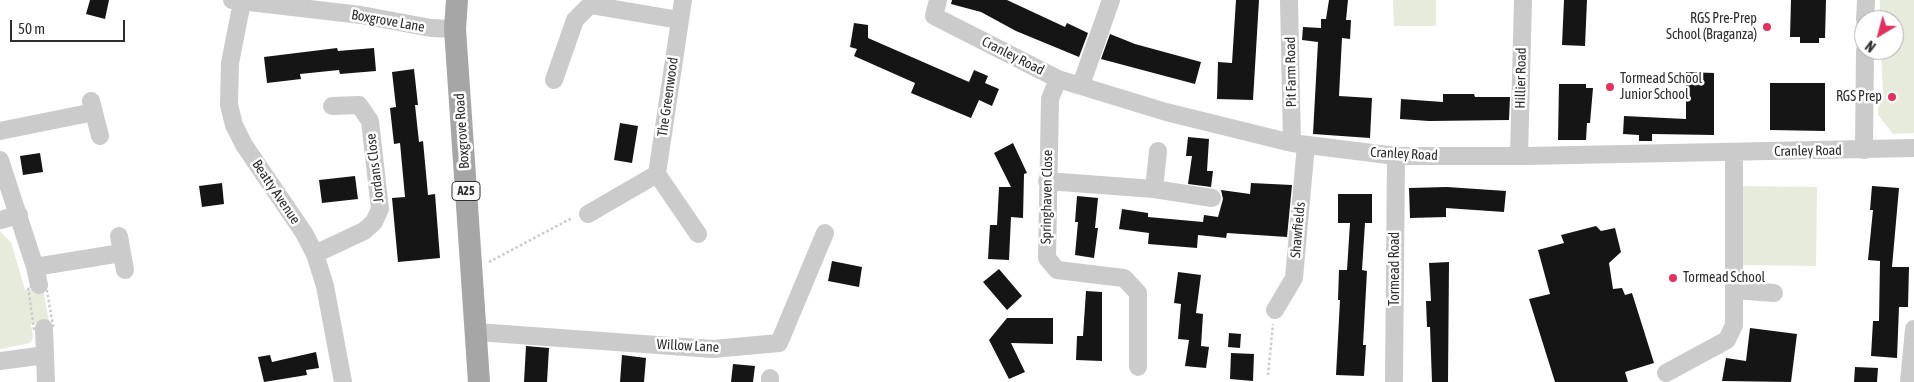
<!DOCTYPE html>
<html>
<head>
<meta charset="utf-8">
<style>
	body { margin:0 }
	#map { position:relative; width:1914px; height:382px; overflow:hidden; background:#fff; font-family:"Asap Condensed",sans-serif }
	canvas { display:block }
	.north { position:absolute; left:1854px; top:10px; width:50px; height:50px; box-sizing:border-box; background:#fff; border:1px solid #ababab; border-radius:50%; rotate:217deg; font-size:14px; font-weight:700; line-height:20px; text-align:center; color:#2e2e2e }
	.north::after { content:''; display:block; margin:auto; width:18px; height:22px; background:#e52f5e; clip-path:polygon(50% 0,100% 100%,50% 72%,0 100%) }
	.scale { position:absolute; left:10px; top:20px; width:115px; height:22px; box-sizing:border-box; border:2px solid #2e2e2e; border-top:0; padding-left:6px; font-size:15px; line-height:18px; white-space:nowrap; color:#2e2e2e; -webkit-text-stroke:4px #fff; paint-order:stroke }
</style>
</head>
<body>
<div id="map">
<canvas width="1914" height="382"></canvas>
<div class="north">N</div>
<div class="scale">50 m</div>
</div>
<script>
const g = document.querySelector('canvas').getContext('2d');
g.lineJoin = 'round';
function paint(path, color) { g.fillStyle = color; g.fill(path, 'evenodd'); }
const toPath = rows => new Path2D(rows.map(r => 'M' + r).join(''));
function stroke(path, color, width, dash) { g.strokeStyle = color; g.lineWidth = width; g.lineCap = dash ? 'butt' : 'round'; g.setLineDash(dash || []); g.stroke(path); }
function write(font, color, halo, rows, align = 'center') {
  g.font = font + ' "Asap Condensed",sans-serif'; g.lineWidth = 5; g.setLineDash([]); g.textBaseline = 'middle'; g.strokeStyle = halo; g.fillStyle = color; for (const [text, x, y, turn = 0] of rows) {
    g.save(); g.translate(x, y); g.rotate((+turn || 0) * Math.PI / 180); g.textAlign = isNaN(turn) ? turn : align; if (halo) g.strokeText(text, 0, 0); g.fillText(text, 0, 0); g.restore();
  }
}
paint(toPath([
	[1393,0,1436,0,1436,26,1394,26],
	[1880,0,1914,0,1914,133,1893,134,1878,115,1878,105,1883,94,1881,50,1894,50,1894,20,1880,20],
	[1739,186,1817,187,1816,266,1738,265],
	[0,231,11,242,25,290,43,288,49,322,31,324,33,338,30,343,0,349]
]), '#e7ebdb');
paint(toPath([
	[90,0,109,0,105,19,86,14],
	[952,0,1007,0,1065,27,1067,23,1088,33,1079,57,1016,31,981,12,951,4],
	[1236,0,1259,0,1253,100,1217,99,1218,62,1232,63],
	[1329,0,1348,0,1346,20,1351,20,1350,39,1342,38,1339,96,1372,98,1370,138,1313,134,1318,42,1302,40,1303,27,1321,28,1321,19,1326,19],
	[1564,0,1587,0,1585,46,1562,45],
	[1791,0,1826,0,1825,38,1819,38,1819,43,1800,43,1800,37,1790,37],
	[854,23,868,25,868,38,969,82,974,70,988,76,985,83,999,89,992,106,979,100,971,118,911,93,915,83,854,56,857,49,850,47],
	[1110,34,1135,44,1201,62,1195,84,1101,59],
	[337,48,338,51,374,48,376,71,340,74,339,70,300,74,301,79,267,83,264,57],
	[414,69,418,105,415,105,419,142,423,141,428,195,435,194,440,258,398,262,392,198,405,197,400,143,394,144,390,108,396,107,392,72],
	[1686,72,1714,73,1714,135,1652,134,1652,141,1639,141,1639,135,1623,134,1624,116,1686,119],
	[1770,83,1825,83,1825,131,1770,130],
	[1559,84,1586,84,1586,88,1593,88,1590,123,1587,123,1586,140,1558,140],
	[1443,94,1474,94,1475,97,1510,97,1509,120,1429,121,1400,119,1401,99,1443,102],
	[620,123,638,126,632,163,614,160],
	[1188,137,1209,139,1207,171,1213,171,1211,187,1188,184,1192,156,1186,156],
	[1013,143,1027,173,1024,174,1023,218,1011,217,1009,260,988,259,990,225,997,225,999,187,1011,187,994,153],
	[40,153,43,172,23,175,20,156],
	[355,176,358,199,322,203,319,180],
	[222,183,224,204,202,207,199,186],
	[1251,183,1292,185,1287,237,1227,233,1226,238,1198,235,1197,248,1148,244,1149,233,1119,229,1122,209,1148,213,1148,217,1203,222,1204,215,1218,217,1223,199,1221,190,1250,194],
	[1872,186,1899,188,1892,267,1909,267,1908,307,1899,307,1897,358,1871,356,1873,321,1879,321,1880,261,1868,260,1873,210,1870,210],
	[1447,187,1506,191,1504,212,1446,208,1446,217,1410,218,1409,188],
	[1338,194,1372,194,1372,223,1365,223,1362,270,1367,271,1363,345,1366,345,1364,376,1336,375,1340,300,1338,300,1339,270,1347,270,1350,223,1338,223],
	[1077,196,1098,198,1095,228,1098,228,1094,258,1075,255,1078,222,1075,222],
	[1596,226,1601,231,1615,228,1621,252,1609,263,1613,289,1622,288,1625,295,1632,293,1654,363,1625,372,1628,382,1555,382,1529,299,1550,294,1538,250,1564,243,1561,235],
	[832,261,862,267,859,287,828,281],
	[1449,262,1448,382,1432,382,1430,327,1427,327,1426,301,1431,301,1429,263],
	[999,269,1022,296,1007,310,983,282],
	[1178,272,1201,275,1196,313,1203,314,1201,346,1209,347,1206,368,1185,366,1189,340,1178,339,1181,304,1174,303],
	[1086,291,1102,292,1102,361,1076,360,1077,336,1083,336],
	[1007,318,1053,318,1053,344,1011,343,1025,372,1009,379,989,340],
	[1750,328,1797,334,1791,382,1722,381,1726,358,1746,361],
	[1229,333,1241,334,1240,348,1228,347],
	[526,346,549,348,547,382,524,382],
	[316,352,319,368,306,370,307,375,264,382,258,357,270,355,272,362],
	[1231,353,1254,354,1253,381,1230,379],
	[622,355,646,358,644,382,620,382],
	[733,364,755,366,753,382,731,382],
	[1855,367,1878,368,1877,382,1854,382]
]), '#151515');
stroke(toPath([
	[489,262,572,218],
	[46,285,53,326,34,329,28,287,46,285],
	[1268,375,1273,324]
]), '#cbcbcb', 2.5, [2.5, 2.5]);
stroke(toPath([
	[232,0,361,15,431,28,455,29],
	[938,0,934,16,1058,79,1166,112,1292,143,1396,156,1526,156,1914,148],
	[1289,0,1292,143],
	[242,2,230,63,229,105,234,125,244,145,304,233,315,254,325,286,343,382],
	[1865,20,1866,0],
	[1058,79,1050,99,1047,258,1057,270,1124,278,1138,293,1138,367],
	[554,80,575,20,590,5,679,20],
	[1081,85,1111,0],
	[91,101,100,136],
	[0,131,94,112],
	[1864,150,1865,50],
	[1519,156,1523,0],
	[0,160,35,267,39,285],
	[657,174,698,234],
	[1047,181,1154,189,1158,151],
	[1154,189,1212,198],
	[588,214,657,174,683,0],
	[0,220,19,215],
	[119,236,125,270],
	[315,254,364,231,374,222,380,209,370,121,359,105,332,106],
	[35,267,121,253],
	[1734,290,1774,293],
	[1275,310,1294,278,1306,145],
	[44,328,46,382],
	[477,332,713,349,779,343,825,233],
	[0,361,45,355],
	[1666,373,1727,340,1734,325,1734,152],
	[770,382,770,378],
	[1394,382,1396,156],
	[1909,382,1914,329]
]), '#cbcbcb', 18);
stroke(toPath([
	[457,0,455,29,479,382]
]), '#a6a6a6', 22);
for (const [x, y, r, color] of [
	[1767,27,5,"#e52f5e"],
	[1610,87,5,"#e52f5e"],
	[1892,97,5,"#e52f5e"],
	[1673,278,5,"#e52f5e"]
]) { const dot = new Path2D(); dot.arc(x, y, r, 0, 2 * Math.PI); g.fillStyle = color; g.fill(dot); stroke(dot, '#fff', 2); }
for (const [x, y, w] of [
	[466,191,28]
]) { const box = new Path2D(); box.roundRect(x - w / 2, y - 9.5, w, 19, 4); g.fillStyle = '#fff'; g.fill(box); stroke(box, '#2e2e2e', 1); }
write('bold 12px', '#2e2e2e', null, [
	["A25",466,191]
]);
write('14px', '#2e2e2e', '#fff', [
	["RGS Pre-Prep",1757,19],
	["School (Braganza)",1757,35],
	["Tormead School",1620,79,"left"],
	["Junior School",1620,95,"left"],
	["RGS Prep",1882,97],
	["Tormead School",1683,278,"left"]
], 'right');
write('14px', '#2e2e2e', '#fff', [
	["Boxgrove Lane",388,21,10],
	["Cranley Road",1013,56,27],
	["Pit Farm Road",1291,72,-91],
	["Hillier Road",1521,78,-89],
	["The Greenwood",668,97,-82],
	["Boxgrove Road",462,131,-94],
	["Cranley Road",1808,151,-1],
	["Cranley Road",1404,154,3],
	["Jordans Close",375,168,-97],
	["Beatty Avenue",276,192,56],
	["Springhaven Close",1047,197,-89],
	["Shawfields",1298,230,-85],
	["Tormead Road",1395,269,-90],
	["Willow Lane",688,346,3]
]);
</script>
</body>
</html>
